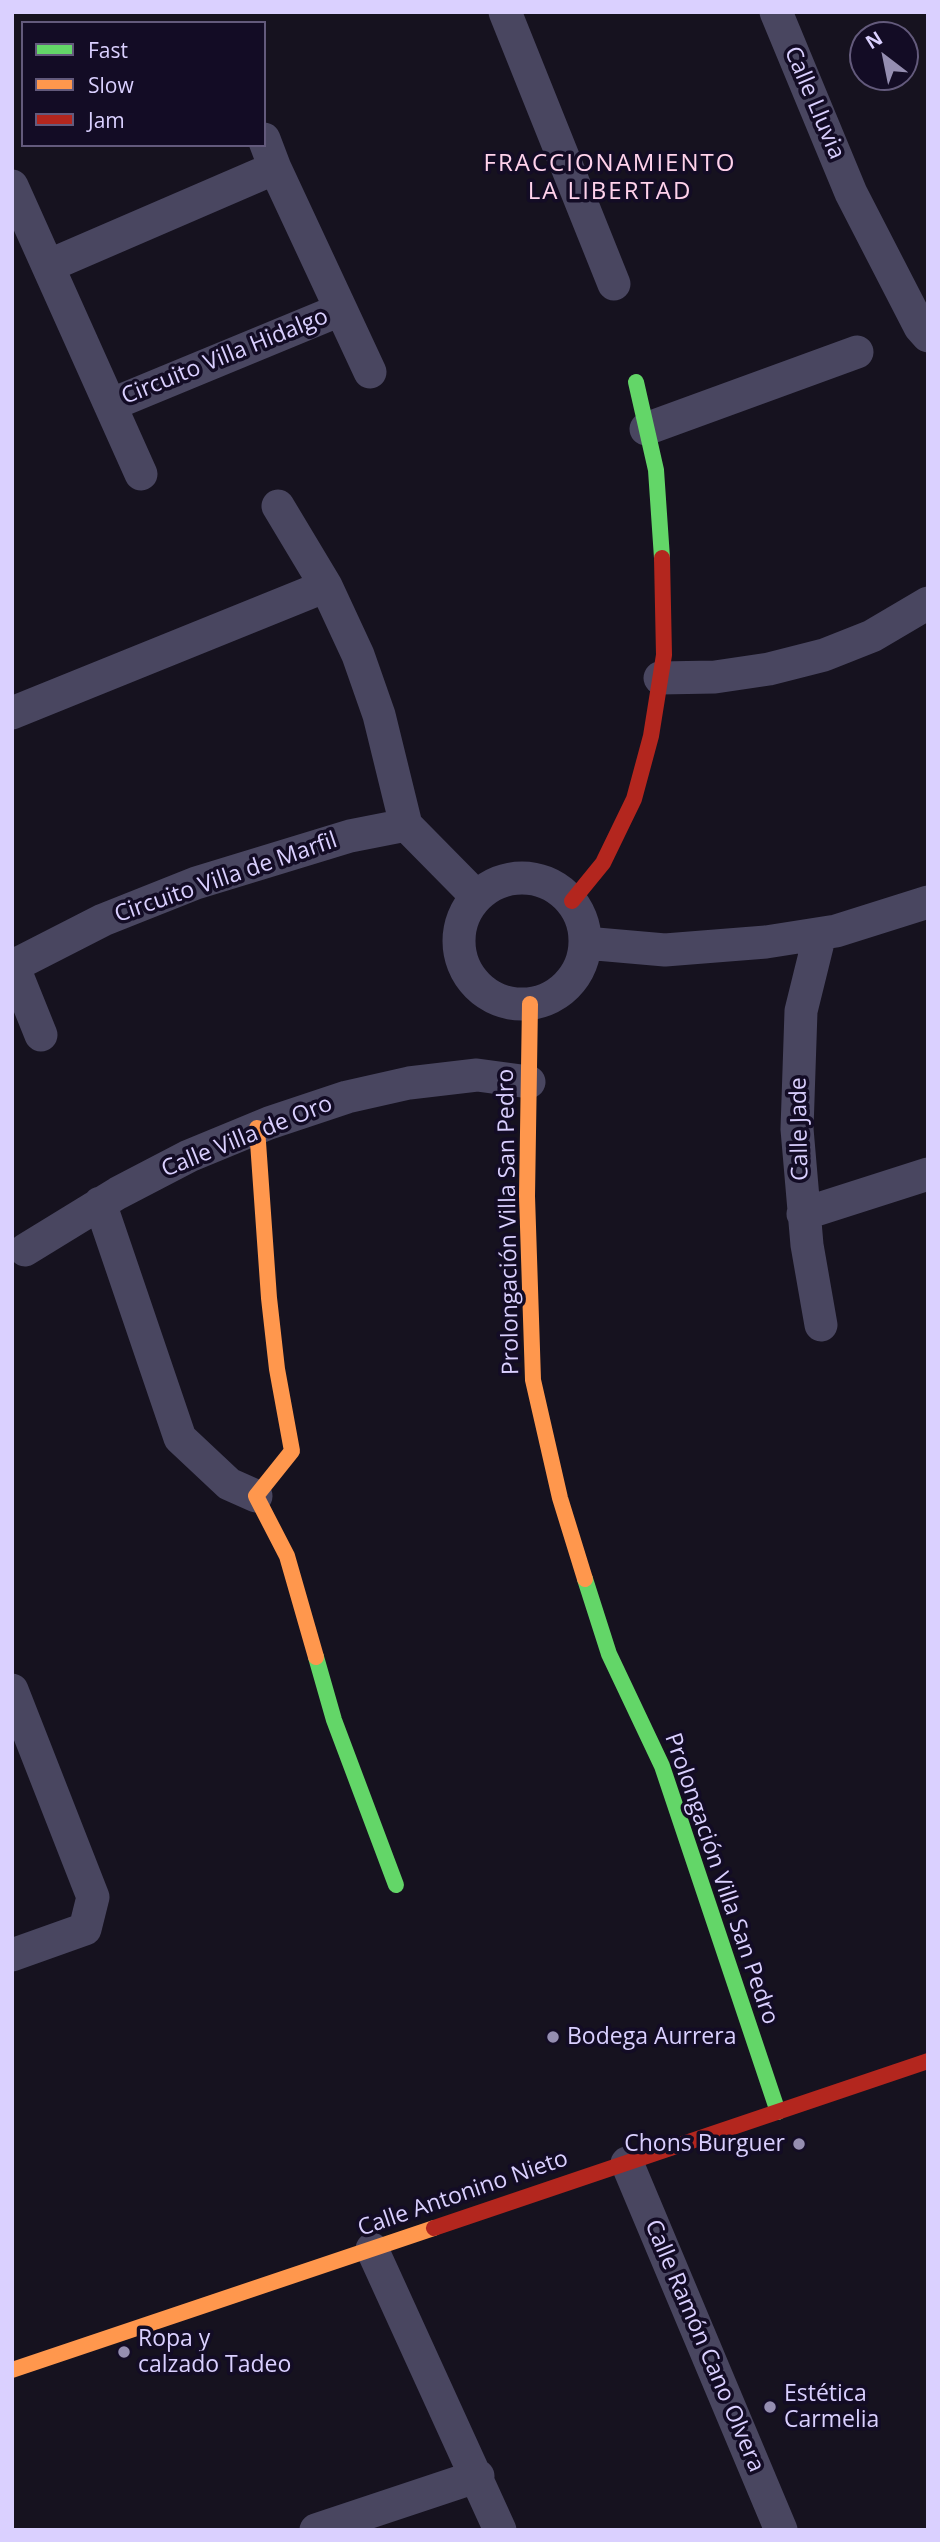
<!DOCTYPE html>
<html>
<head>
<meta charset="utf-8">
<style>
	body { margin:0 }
	#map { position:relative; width:940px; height:2542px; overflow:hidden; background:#16121f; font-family:"Open Sans",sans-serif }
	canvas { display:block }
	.frame { position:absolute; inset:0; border:14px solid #dad0ff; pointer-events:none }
	.legend { position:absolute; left:21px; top:21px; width:245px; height:126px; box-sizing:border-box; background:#130c25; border:2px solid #635a7c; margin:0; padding:9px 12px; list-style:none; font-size:21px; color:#dad0ff }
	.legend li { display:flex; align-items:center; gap:14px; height:35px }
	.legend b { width:35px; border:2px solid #635a7c }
	.north { position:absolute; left:849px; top:21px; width:70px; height:70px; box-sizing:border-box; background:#130c25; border:2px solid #635a7c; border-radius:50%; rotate:328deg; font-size:19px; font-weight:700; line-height:28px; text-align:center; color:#dad0ff }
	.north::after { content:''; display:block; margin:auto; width:24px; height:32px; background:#958eb1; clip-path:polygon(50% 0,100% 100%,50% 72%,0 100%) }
</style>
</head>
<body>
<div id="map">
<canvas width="940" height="2542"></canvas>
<div class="frame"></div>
<ul class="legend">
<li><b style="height:9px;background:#63d668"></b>Fast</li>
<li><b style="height:9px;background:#ff974d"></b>Slow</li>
<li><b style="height:9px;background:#b3261e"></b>Jam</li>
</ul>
<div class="north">N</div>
</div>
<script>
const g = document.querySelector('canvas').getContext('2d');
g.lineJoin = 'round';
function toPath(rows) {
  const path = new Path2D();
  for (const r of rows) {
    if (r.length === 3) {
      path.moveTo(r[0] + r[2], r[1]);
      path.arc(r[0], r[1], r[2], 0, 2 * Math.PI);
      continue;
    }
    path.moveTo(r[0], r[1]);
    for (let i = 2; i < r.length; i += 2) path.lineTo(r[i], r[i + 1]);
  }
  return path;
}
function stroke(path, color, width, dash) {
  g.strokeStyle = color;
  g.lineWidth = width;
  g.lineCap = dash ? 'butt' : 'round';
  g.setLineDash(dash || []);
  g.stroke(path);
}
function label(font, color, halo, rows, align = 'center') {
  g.font = font + ' "Open Sans",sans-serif';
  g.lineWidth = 7;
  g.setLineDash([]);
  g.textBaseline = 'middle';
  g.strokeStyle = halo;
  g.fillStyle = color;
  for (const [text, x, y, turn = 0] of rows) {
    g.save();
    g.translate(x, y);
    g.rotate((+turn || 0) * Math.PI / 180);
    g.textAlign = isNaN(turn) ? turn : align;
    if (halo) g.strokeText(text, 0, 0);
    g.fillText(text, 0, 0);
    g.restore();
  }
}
const street = toPath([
	[505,12,614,284],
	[776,12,851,193,920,327,928,336],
	[264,139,275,168,370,372],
	[12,186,141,474],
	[48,266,275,168],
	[110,405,340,310],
	[646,429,857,352],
	[278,506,326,586,358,655,379,715,406,825,476,896],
	[660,678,715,677,769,669,824,655,872,636,928,603],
	[12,713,326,586],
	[522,941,63],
	[820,934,801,1011,797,1129,807,1245,821,1325],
	[585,943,665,950,766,942,836,931,928,902],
	[12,963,41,1035],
	[13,966,103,920,196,883,350,836,406,825],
	[100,1203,180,1438,229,1484,256,1496],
	[803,1214,928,1174],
	[25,1250,118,1193,189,1156,269,1123,347,1097,409,1083,477,1075,529,1082],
	[12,1690,93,1897,85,1929,12,1955],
	[627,2163,781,2530],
	[372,2249,500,2530],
	[316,2530,478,2476]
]);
const fast = toPath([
	[636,382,656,470,662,558],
	[585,1579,609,1654,662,1766,778,2112],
	[316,1657,334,1720,396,1885]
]);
const slow = toPath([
	[530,1004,527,1196,533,1380,560,1498,585,1579],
	[257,1128,269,1298,277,1369,292,1451,256,1496,287,1556,316,1657],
	[12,2370,434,2228]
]);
const jam = toPath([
	[572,901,603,863,634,799,651,736,664,655,662,558],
	[434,2228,928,2061]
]);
const markers = [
	[553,2037,7,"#958eb1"],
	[799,2144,7,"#958eb1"],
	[124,2352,7,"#958eb1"],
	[770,2407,7,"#958eb1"]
];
const streetNames = [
	["Calle Lluvia",814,103,67],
	["Circuito Villa Hidalgo",225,357,-22],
	["Circuito Villa de Marfil",226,878,-19],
	["Calle Jade",800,1129,-91],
	["Calle Villa de Oro",247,1137,-22],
	["Prolongación Villa San Pedro",509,1222,-91],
	["Prolongación Villa San Pedro",721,1879,71],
	["Calle Antonino Nieto",463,2194,-19],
	["Calle Ramón Cano Olvera",704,2346,67]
];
const poiNames = [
	["Bodega Aurrera",567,2037],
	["Chons Burguer",785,2144,"right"],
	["Ropa y",138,2339],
	["calzado Tadeo",138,2365],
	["Estética",784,2394],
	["Carmelia",784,2420]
];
const neighbourhoodNames = [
	["FRACCIONAMIENTO",610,164],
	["LA LIBERTAD",610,192]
];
stroke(street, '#494660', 33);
stroke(fast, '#63d668', 16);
stroke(slow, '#ff974d', 16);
stroke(jam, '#b3261e', 16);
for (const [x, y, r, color] of markers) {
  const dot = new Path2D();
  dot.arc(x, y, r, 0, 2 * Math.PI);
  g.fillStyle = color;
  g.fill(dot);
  stroke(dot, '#130c25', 2.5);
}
label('23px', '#dad0ff', '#130c25', streetNames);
label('23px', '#dad0ff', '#130c25', poiNames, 'left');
g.letterSpacing = '2px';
label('24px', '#ffd2eb', '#130c25', neighbourhoodNames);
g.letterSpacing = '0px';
</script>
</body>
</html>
